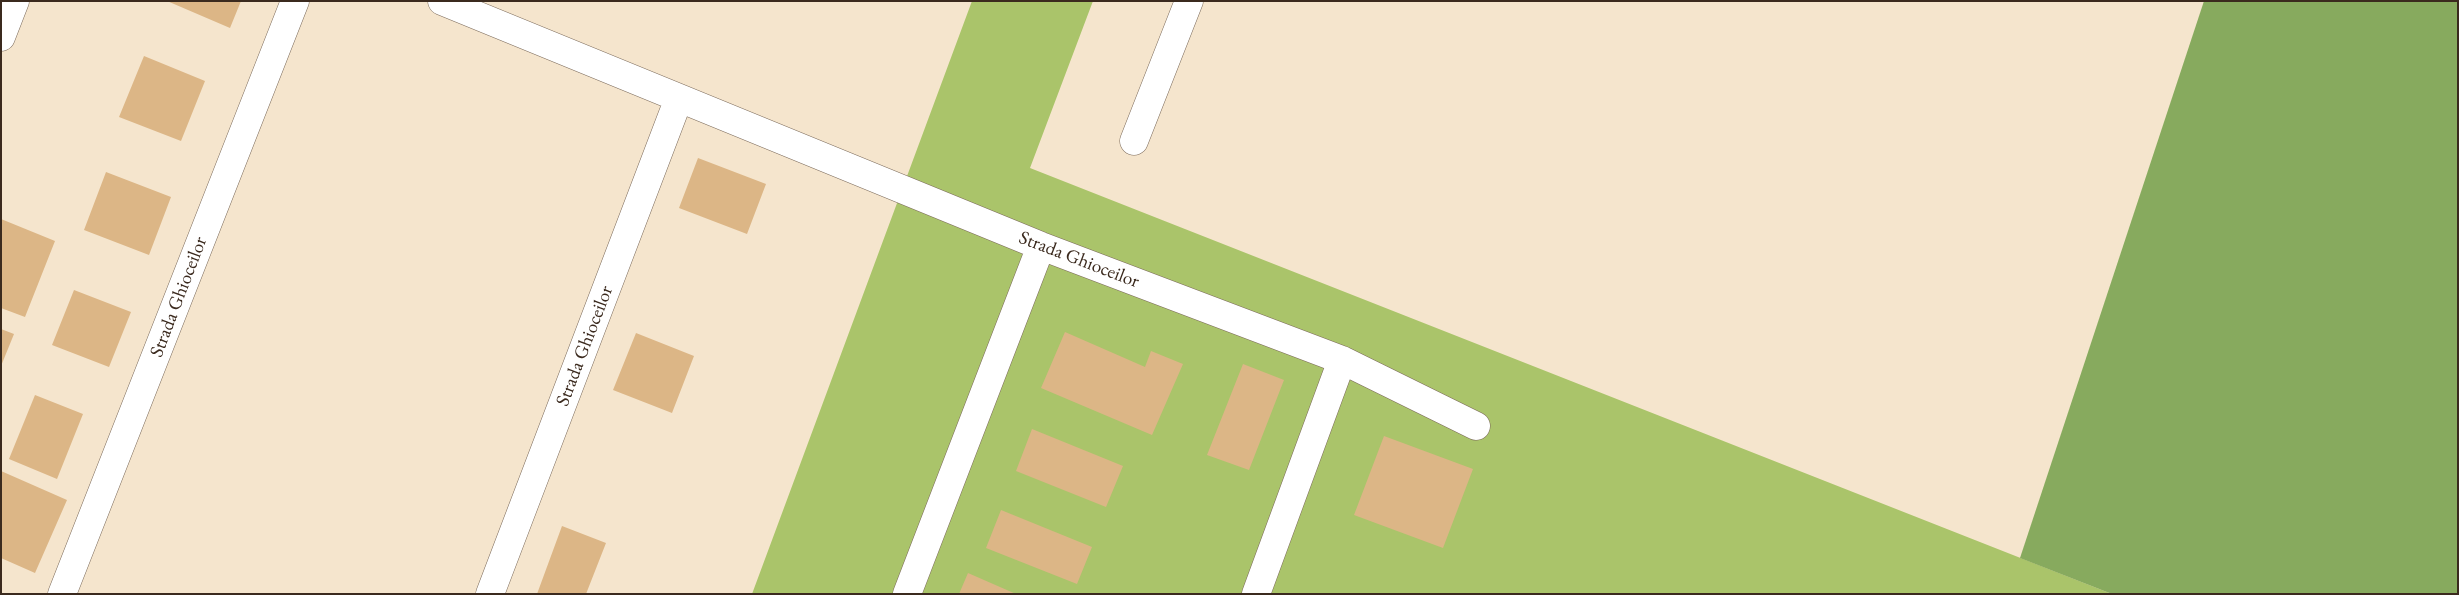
<!DOCTYPE html>
<html>
<head>
<meta charset="utf-8">
<style>
	body { margin:0 }
	#map { position:relative; width:2459px; height:595px; overflow:hidden; background:#f5e5cd; font-family:"EB Garamond",serif }
	canvas { display:block }
	.frame { position:absolute; inset:0; border:2px solid #3b2a1e; pointer-events:none }
</style>
</head>
<body>
<div id="map">
<canvas width="2459" height="595"></canvas>
<div class="frame"></div>
</div>
<script>
const g = document.querySelector('canvas').getContext('2d');
g.lineJoin = 'round';
function fill(path, color) {
  g.fillStyle = color;
  g.fill(path, 'evenodd');
}
function toPath(rows) {
  const path = new Path2D();
  for (const r of rows) {
    path.moveTo(r[0], r[1]);
    for (let i = 2; i < r.length; i += 2) path.lineTo(r[i], r[i + 1]);
  }
  return path;
}
function stroke(path, color, width, dash) {
  g.strokeStyle = color;
  g.lineWidth = width;
  g.lineCap = dash ? 'butt' : 'round';
  g.setLineDash(dash || []);
  g.stroke(path);
}
function label(font, color, halo, rows, align = 'center') {
  g.font = font + ' "EB Garamond",serif';
  g.lineWidth = 4;
  g.setLineDash([]);
  g.textBaseline = 'middle';
  g.strokeStyle = halo;
  g.fillStyle = color;
  for (const [text, x, y, turn = 0] of rows) {
    g.save();
    g.translate(x, y);
    g.rotate((+turn || 0) * Math.PI / 180);
    g.textAlign = isNaN(turn) ? turn : align;
    if (halo) g.strokeText(text, 0, 0);
    g.fillText(text, 0, 0);
    g.restore();
  }
}
const green = toPath([
	[972,1,1093,1,1030,168,2112,594,752,594]
]);
const forest = toPath([
	[2204,1,2458,1,2458,594,2112,594,2020,558]
]);
const building = toPath([
	[167,1,241,1,230,28],
	[144,56,205,81,181,141,119,117],
	[698,158,766,184,747,234,679,208],
	[106,172,171,197,149,255,84,230],
	[1,219,55,241,25,317,1,308],
	[74,290,131,312,109,367,52,345],
	[1,329,14,334,1,366],
	[1065,332,1145,367,1151,351,1183,364,1152,435,1041,388],
	[636,333,694,356,672,413,613,390],
	[1243,364,1284,380,1249,470,1207,455],
	[35,395,83,414,57,479,9,459],
	[1032,429,1123,466,1106,507,1016,471],
	[1384,436,1473,469,1443,548,1354,515],
	[1,471,67,500,35,573,1,558],
	[1001,510,1092,547,1077,584,986,548],
	[562,526,606,543,586,594,537,594],
	[968,573,1016,594,959,594]
]);
const minor = toPath([
	[442,1,1041,246,1342,360,1476,426],
	[1,37,15,1],
	[1134,141,1189,1],
	[62,594,295,1],
	[490,594,679,98],
	[907,594,1041,246],
	[1256,594,1342,360]
]);
const streetNames = [
	["Strada Ghioceilor",1079,260,21],
	["Strada Ghioceilor",179,297,-69],
	["Strada Ghioceilor",585,346,-69]
];
fill(green, '#aac46a');
fill(forest, '#87aa5e');
fill(building, '#dcb686');
stroke(minor, '#7c6b5b', 29);
stroke(minor, '#fff', 28);
label('19px', '#3b2a1e', '#fff', streetNames);
</script>
</body>
</html>
